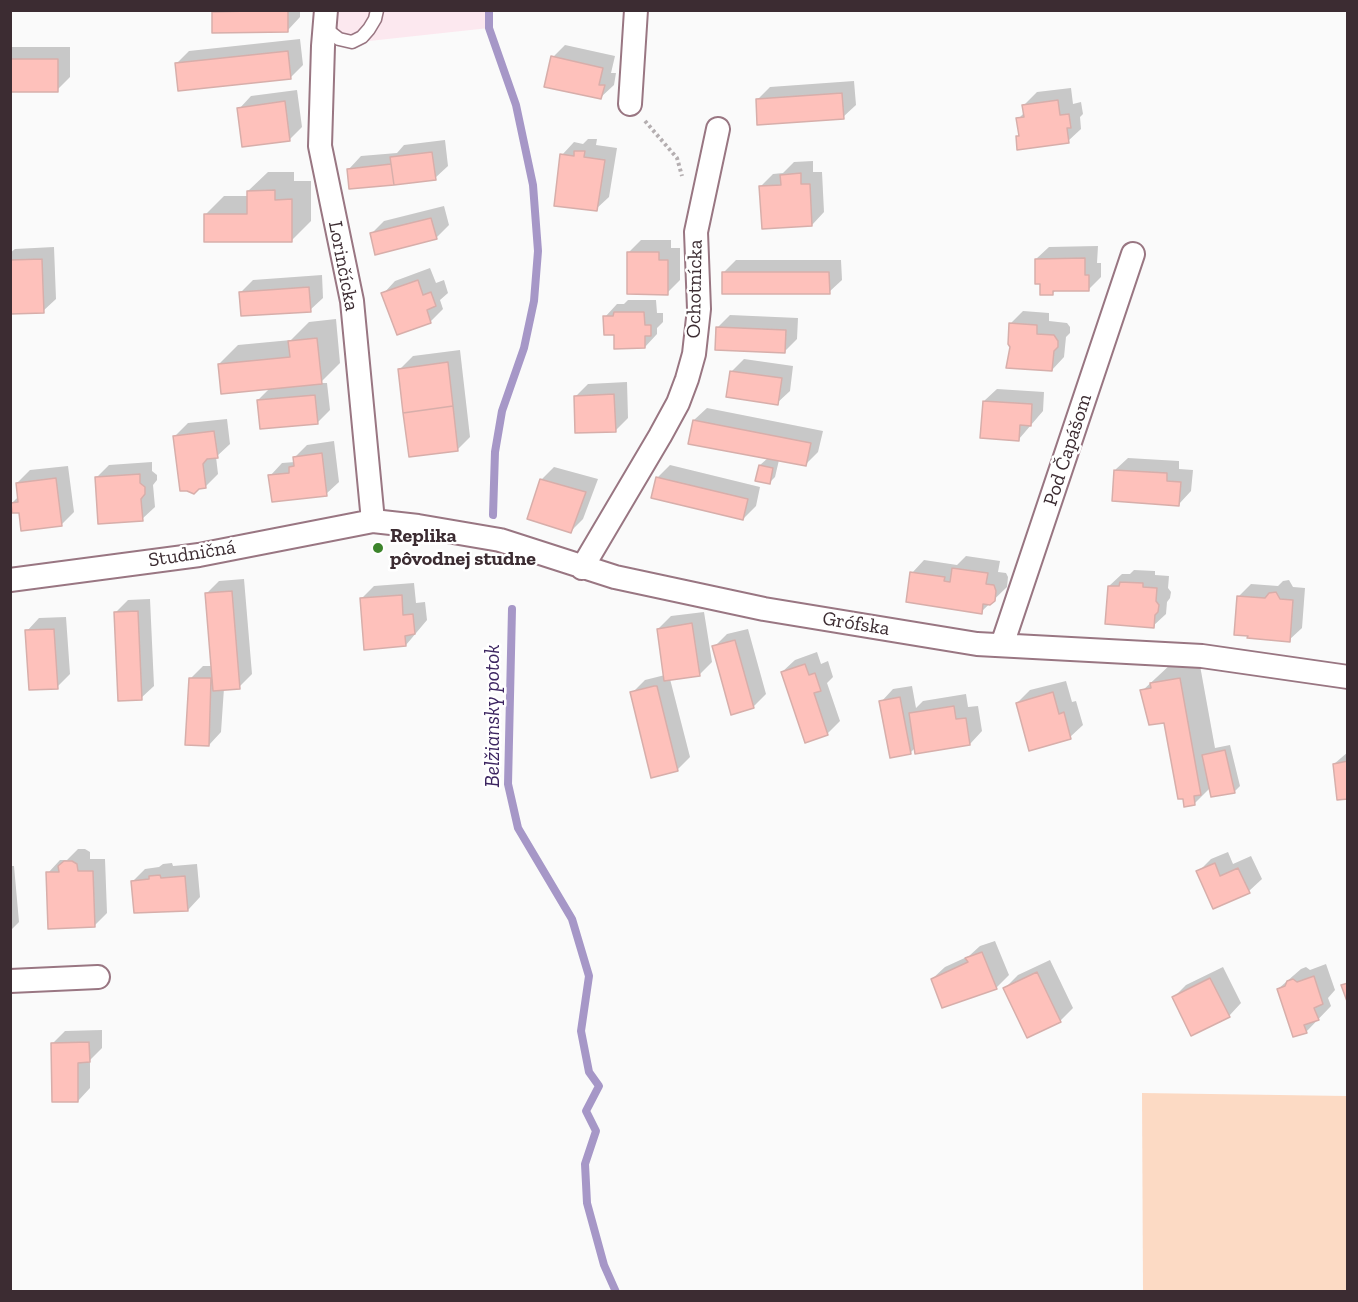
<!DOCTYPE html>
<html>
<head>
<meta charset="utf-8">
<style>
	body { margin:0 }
	#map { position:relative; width:1358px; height:1302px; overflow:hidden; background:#fafafa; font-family:"Zilla Slab",serif }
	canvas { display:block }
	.frame { position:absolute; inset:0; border:12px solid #3c2c32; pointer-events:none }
</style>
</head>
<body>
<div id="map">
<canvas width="1358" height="1302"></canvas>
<div class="frame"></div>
</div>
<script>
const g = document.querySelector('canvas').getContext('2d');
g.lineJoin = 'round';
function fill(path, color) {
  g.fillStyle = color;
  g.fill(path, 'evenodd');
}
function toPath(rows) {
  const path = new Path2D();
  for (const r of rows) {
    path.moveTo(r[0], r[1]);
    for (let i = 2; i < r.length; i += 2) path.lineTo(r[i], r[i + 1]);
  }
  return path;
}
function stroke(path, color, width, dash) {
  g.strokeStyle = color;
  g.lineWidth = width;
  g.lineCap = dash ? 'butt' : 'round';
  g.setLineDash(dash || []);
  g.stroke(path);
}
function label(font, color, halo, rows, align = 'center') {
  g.font = font + ' "Zilla Slab",serif';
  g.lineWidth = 5;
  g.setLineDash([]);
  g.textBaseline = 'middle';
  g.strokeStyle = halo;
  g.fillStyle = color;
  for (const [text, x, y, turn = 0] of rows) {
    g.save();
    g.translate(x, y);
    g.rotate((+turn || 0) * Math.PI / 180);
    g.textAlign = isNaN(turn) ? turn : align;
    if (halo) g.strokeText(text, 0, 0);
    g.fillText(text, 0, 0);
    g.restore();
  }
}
const built = toPath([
	[326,11,493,11,489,28,323,46]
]);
const green = toPath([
	[1142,1093,1347,1096,1347,1291,1143,1291]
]);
const shadow = toPath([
	[216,10,300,10,300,17,288,30,213,13],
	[300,39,303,65,290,78,176,64,189,51],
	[565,45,615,56,611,73,616,73,614,85,601,97,553,57],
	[12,47,70,47,70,77,57,90,10,90,10,49],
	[854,81,856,105,843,117,757,100,770,87],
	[1071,88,1073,104,1081,102,1083,114,1080,117,1081,129,1068,141,1017,137,1020,134,1018,119,1025,112,1024,105,1037,92],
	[297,90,302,127,289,140,239,109,251,96],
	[588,139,597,139,596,145,617,148,609,197,596,209,562,155,574,142,583,144],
	[445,140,448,166,435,178,349,169,361,156,397,153,404,145],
	[813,161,813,172,822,172,824,212,812,225,761,186,773,174,783,173,794,162],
	[268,172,294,172,294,181,311,181,311,221,292,240,205,215,224,196,248,196,248,191],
	[444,206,449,225,436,238,371,234,384,221],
	[641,240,671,240,671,248,680,248,680,280,667,293,628,253],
	[1098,246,1097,263,1101,263,1101,277,1088,290,1056,290,1052,294,1036,259,1049,247],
	[54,247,56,299,43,311,10,312,10,253,15,249],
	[736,260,841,260,842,280,829,292,723,273],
	[430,268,436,283,444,280,448,293,440,300,443,309,431,321,398,333,383,294,395,281],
	[322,275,323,298,310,310,241,292,253,280],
	[628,300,656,300,657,313,663,313,663,322,657,328,657,334,645,347,615,333,605,317,617,304,624,304],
	[1023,311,1049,313,1049,321,1067,323,1070,327,1070,333,1066,337,1064,357,1052,370,1011,346,1011,323],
	[730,315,798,318,797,339,785,351,717,328],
	[336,319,340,363,320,383,327,383,330,410,318,422,258,400,271,387,219,364,238,345,291,340,309,322],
	[460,350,470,437,458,449,400,369,413,356],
	[744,359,793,366,790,391,777,403,731,372],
	[627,382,628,418,616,430,575,397,588,384],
	[997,389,1044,392,1043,411,1019,439,984,401],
	[707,408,823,431,818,452,805,465,779,460,775,477,769,483,760,465,768,458,694,420],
	[227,419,230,444,216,457,218,474,205,487,175,436,188,423],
	[334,441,339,482,326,494,270,476,282,463,295,462,294,458,307,445],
	[1128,458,1179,461,1179,469,1193,470,1191,491,1179,504,1115,470],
	[152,462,152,471,157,475,157,480,153,485,155,507,142,519,96,478,109,465],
	[670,465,760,487,756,506,743,519,657,478],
	[68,466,74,512,61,525,20,511,12,503,19,496,17,483,30,470],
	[554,467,598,479,583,519,571,531,541,480],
	[966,556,1000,561,998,572,1006,573,1008,577,1007,587,981,612,912,573,924,560,957,565],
	[1134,570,1155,571,1155,575,1169,576,1168,588,1171,592,1170,598,1167,602,1166,614,1153,626,1109,586,1122,574,1130,574],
	[244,579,252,674,239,687,224,688,221,732,209,745,191,678,203,666,212,666,206,594,219,581],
	[1289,580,1293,587,1305,588,1302,628,1289,640,1238,597,1251,584,1278,586,1283,581],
	[414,583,416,603,425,602,427,620,406,645,361,599,374,586],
	[150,599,154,686,141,698,115,613,128,600],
	[704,612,712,662,699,675,670,679,690,757,677,770,632,693,645,680,665,675,658,629,671,616],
	[66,617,70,674,57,687,27,631,39,618],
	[748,629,766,694,753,707,714,647,727,634],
	[817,652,821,664,828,661,833,677,827,683,840,721,827,734,782,672,795,660],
	[1199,660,1215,748,1230,745,1240,786,1234,792,1211,787,1195,803,1165,721,1142,691,1171,664],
	[1066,681,1072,702,1076,701,1083,725,1070,737,1017,703,1030,690],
	[912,686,916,708,923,701,966,694,968,707,978,706,982,731,970,744,916,747,910,753,881,702,893,689],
	[1348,752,1348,797,1334,764],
	[78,849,85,849,90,852,90,859,105,859,107,913,94,926,48,873,60,860,67,860],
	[1228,852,1233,864,1251,856,1262,879,1249,891,1198,872,1211,859],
	[172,863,173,866,197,864,200,897,188,910,133,881,145,869,159,867,163,864],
	[10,866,14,866,19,922,10,931],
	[995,941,1009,975,996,988,932,979,945,967,969,956,980,946],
	[1050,960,1073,1008,1060,1021,1028,1036,1005,988,1018,975],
	[1326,964,1335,990,1328,998,1331,1006,1306,1032,1278,989,1301,969,1306,967,1310,970],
	[1223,967,1241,1003,1229,1016,1174,997,1186,985],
	[102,1030,102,1048,90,1060,90,1088,78,1101,52,1044,65,1031]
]);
const stream = toPath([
	[489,10,489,28,516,105,533,185,538,251,534,301,524,348,502,411,495,452,493,515],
	[512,609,508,784,518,828,572,919,589,976,581,1031,589,1072,599,1086,586,1111,596,1131,585,1164,587,1203,604,1265,616,1292]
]);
const building = toPath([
	[288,10,288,32,212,33,212,12,288,10],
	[288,51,291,79,178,91,175,63,288,51],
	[551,56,603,68,599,85,605,85,601,99,544,87,551,56],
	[10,59,58,59,58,92,10,92,10,59],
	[842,93,844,119,757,125,756,99,842,93],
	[1058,100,1060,115,1069,114,1071,128,1067,128,1069,143,1017,150,1016,136,1019,136,1016,118,1024,117,1022,105,1058,100],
	[285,101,290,141,242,147,237,108,285,101],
	[574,151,585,151,584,157,605,160,597,211,554,206,560,154,574,156,574,151],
	[432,152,436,180,394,185,390,157,432,152],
	[391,164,394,185,349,189,347,169,391,164],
	[801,173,801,184,810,184,812,226,762,229,759,186,781,185,780,175,801,173],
	[275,190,275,200,292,199,292,242,204,242,204,214,247,214,247,191,275,190],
	[431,218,437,239,375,255,370,233,431,218],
	[627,252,659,252,659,260,668,260,668,295,627,294,627,252],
	[1085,258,1085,275,1089,275,1089,291,1053,291,1053,295,1040,295,1040,284,1035,284,1035,259,1085,258],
	[42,259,44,313,10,314,10,260,42,259],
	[722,272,829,272,830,294,722,294,722,272],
	[418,280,423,295,431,292,436,306,427,310,431,323,397,335,381,293,418,280],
	[309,287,311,312,241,316,239,292,309,287],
	[614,312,644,312,645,325,651,325,651,336,645,336,645,348,614,349,614,335,604,335,603,316,613,316,614,312],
	[1009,323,1037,325,1037,334,1054,335,1058,341,1058,347,1054,351,1052,371,1006,368,1010,347,1008,344,1009,323],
	[716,327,786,330,785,353,715,350,716,327],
	[317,338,322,384,221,394,218,364,290,357,288,341,317,338],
	[448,362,453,406,403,413,398,369,448,362],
	[730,371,782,378,778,405,726,397,730,371],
	[614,394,616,432,575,433,574,396,614,394],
	[315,395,318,424,260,429,257,400,315,395],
	[983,401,1032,404,1031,426,1020,425,1019,441,980,438,983,401],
	[453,406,458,451,409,457,403,413,453,406],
	[693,420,811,443,806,466,688,444,693,420],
	[214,431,218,458,207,459,203,464,206,488,199,489,194,494,187,491,180,491,173,436,214,431],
	[322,453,327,496,272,502,268,475,289,473,289,467,294,466,293,457,322,453],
	[759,465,773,468,770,484,755,481,759,465],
	[1114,470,1167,473,1167,481,1181,482,1179,506,1112,501,1114,470],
	[140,474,140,483,145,487,145,494,141,499,143,521,98,524,95,477,140,474],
	[656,477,748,499,743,520,651,498,656,477],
	[56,478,62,526,21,531,19,513,12,513,11,503,18,502,16,483,56,478],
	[540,479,586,492,571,533,527,519,540,479],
	[952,568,988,573,986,584,994,585,996,591,995,601,990,605,983,604,982,614,906,602,910,572,945,577,944,581,950,582,952,568],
	[1120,582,1143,583,1143,587,1157,588,1156,601,1159,605,1158,612,1155,615,1154,628,1105,624,1108,586,1119,586,1120,582],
	[232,591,240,689,213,691,205,593,232,591],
	[1276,592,1280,599,1293,600,1290,642,1247,638,1248,636,1234,635,1237,596,1265,598,1269,593,1276,592],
	[402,595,403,615,413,614,415,634,405,636,406,646,364,650,360,598,402,595],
	[138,611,142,700,118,701,114,612,138,611],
	[692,623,700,676,664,681,657,629,692,623],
	[54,629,58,689,29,690,25,630,54,629],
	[735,640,754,708,731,715,712,646,735,640],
	[805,664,809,675,815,673,821,691,814,693,828,735,805,743,781,672,805,664],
	[189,678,211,678,209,746,185,745,189,678],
	[1180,678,1201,795,1194,796,1195,805,1184,807,1183,799,1178,799,1164,723,1149,725,1140,690,1151,688,1150,683,1180,678],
	[654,686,657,686,678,771,651,778,630,692,654,686],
	[1053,692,1059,714,1064,712,1071,739,1029,751,1016,703,1053,692],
	[900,697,911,754,890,758,879,701,900,697],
	[954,706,956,719,966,718,970,745,915,754,909,713,954,706],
	[1225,750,1235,793,1211,797,1202,755,1225,750],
	[1348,761,1348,799,1337,800,1333,764,1348,761],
	[64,861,72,861,77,864,78,871,93,871,95,927,48,929,46,872,59,872,58,866,64,861],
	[1215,863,1220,876,1238,868,1250,893,1213,909,1196,871,1215,863],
	[160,875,161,878,185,876,188,911,134,913,131,881,149,879,149,876,160,875],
	[982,952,997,989,942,1008,931,979,968,962,965,958,982,952],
	[1037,972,1061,1022,1027,1038,1003,988,1037,972],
	[1314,976,1323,1004,1314,1008,1319,1020,1304,1025,1307,1033,1293,1037,1277,989,1285,986,1287,981,1293,979,1297,982,1314,976],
	[1210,978,1230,1017,1191,1036,1172,997,1210,978],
	[1348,983,1348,1004,1341,985,1348,983],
	[89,1042,90,1062,78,1063,78,1102,52,1102,51,1043,89,1042]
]);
const path = toPath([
	[645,121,677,158,682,176]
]);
const lane = toPath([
	[327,24,330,32,339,39,352,42,362,37,369,29,375,19,377,10]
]);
const street = toPath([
	[326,10,323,46,320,146,352,301,373,521],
	[630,104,636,10],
	[582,568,660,436,678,403,687,379,694,354,699,309,696,232,718,129],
	[10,580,199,555,373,521,418,526,500,540,615,577,764,609,977,644,1202,656,1348,677],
	[1002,645,1133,254],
	[10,981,98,977]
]);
const markers = [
	[378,548,6,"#3c842b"]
];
const streetNames = [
	["Lorinčícka",343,266,79],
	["Ochotnícka",695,289,-89],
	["Pod Čapášom",1068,450,-72],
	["Studničná",192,554,-9],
	["Grófska",856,624,9]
];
const poiNames = [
	["Replika",390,536],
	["pôvodnej studne",390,559]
];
const waterNames = [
	["Belžiansky potok",493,716,-90]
];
fill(built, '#fce8ef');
fill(green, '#fcdac4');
fill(shadow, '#0003');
stroke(stream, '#a697c7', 8);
fill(building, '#fec1bb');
stroke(building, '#d7aeaa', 1.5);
stroke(lane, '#997682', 15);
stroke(street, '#997682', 26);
stroke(path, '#b4aeb0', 4, [3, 3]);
stroke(lane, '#fff', 12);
stroke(street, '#fff', 22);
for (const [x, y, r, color] of markers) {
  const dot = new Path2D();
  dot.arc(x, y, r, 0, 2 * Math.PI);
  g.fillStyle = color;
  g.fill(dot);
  stroke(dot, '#fff', 2);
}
label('20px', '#3c2c32', '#fff', streetNames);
label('bold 20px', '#3c2c32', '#fff', poiNames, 'left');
label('italic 21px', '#3c2560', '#fff', waterNames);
</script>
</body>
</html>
